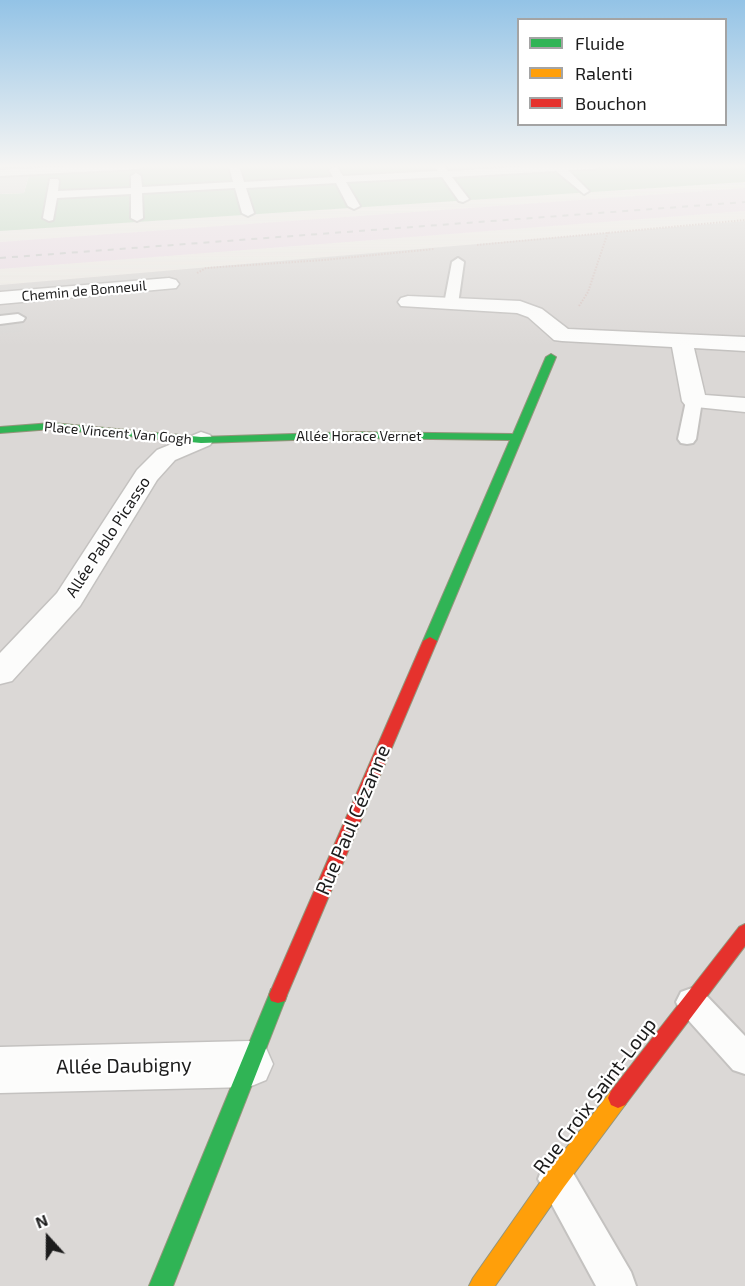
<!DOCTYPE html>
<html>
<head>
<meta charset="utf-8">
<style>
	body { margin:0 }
	#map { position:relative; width:745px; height:1286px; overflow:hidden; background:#ece9e4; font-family:"Exo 2",sans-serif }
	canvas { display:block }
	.legend { position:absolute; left:517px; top:18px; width:210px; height:108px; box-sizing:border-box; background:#fff; border:2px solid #a4a4a4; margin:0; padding:8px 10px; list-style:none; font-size:18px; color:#1c1c1c }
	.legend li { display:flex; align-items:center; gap:12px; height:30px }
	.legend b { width:30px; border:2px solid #a4a4a4 }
	.north { position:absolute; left:18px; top:1208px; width:60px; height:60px; -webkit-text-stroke:4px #fff; paint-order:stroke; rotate:339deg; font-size:16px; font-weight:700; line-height:24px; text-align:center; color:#1c1c1c }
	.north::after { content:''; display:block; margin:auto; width:21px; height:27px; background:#1c1c1c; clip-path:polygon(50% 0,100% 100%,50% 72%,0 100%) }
</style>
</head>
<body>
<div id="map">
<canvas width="745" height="1286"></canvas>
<ul class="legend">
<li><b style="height:8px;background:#30b455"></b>Fluide</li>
<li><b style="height:8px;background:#ff9f0a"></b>Ralenti</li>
<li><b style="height:8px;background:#e5322d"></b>Bouchon</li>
</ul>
<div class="north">N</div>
</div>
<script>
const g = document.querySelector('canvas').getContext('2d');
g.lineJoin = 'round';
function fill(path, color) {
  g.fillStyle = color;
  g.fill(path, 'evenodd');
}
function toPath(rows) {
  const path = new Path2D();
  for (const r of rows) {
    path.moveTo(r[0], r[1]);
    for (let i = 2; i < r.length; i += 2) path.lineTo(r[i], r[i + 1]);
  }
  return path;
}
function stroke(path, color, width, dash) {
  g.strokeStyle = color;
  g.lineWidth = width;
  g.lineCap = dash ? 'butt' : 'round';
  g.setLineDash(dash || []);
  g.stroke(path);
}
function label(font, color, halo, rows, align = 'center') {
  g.font = font + ' "Exo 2",sans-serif';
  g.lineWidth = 4.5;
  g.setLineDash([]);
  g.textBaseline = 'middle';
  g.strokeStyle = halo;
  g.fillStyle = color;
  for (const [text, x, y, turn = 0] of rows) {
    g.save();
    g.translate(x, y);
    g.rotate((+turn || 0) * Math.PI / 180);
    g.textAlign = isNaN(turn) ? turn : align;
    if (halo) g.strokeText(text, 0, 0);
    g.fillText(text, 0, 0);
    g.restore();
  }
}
const residential = toPath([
	[745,221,745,1286,0,1286,0,285]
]);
const industrial = toPath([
	[745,188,745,211,0,269,0,242]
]);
const cemetery = toPath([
	[0,166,745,166,745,182,0,231,0,194,24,193,31,167,0,168]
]);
const parking = toPath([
	[29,174,24,193,0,194,0,175],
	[163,272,169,284,0,298,0,287],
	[23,305,23,331,0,334,0,307]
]);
const path = toPath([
	[477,245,745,220],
	[197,273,206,268,324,260,434,249],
	[579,306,588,292,608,232]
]);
const lane = toPath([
	[79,166,143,166,138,169,0,176,0,170,79,166],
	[229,166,239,166,244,182,333,177,329,170,334,167,338,168,343,176,438,171,434,166,444,166,448,171,538,166,599,166,594,169,568,170,589,191,584,194,556,171,452,177,469,199,463,202,459,201,442,177,346,182,360,206,354,209,348,206,336,183,246,188,254,213,248,216,242,213,235,188,142,193,143,218,137,221,131,218,131,194,57,198,53,220,49,221,43,218,50,179,58,179,59,181,58,191,131,188,131,176,136,173,141,176,142,187,233,182,229,166],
	[458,258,464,262,458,304,451,308,444,304,452,262,458,258],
	[18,314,25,318,23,321,0,324,0,316,18,314],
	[694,396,702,401,696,439,693,443,687,444,681,443,678,439,686,401,694,396],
	[692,988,703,992,745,1036,745,1074,733,1070,681,1012,676,1002,681,992,692,988],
	[556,1161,569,1166,631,1272,636,1286,596,1286,538,1179,543,1166,556,1161]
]);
const street = toPath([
	[169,278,176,280,179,284,176,288,0,304,0,292,169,278],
	[408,296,520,301,542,309,568,329,745,337,745,351,694,348,705,395,745,398,745,412,686,406,682,401,672,347,562,341,554,340,528,317,517,313,401,306,398,302,401,298,408,296],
	[201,432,210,435,214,440,210,445,175,460,157,480,80,606,12,681,0,684,0,653,57,593,137,470,157,450,201,432],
	[249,1041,266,1048,273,1064,266,1080,249,1087,0,1093,0,1047,249,1041]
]);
const fast = toPath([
	[551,354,556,357,437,641,430,645,423,641,510,440,354,438,201,443,52,429,0,433,0,427,52,423,201,437,354,432,513,434,546,357,551,354],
	[278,987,285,989,287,995,173,1286,149,1286,269,995,271,989,278,987]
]);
const slow = toPath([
	[618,1088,625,1091,628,1098,625,1105,564,1187,495,1286,469,1286,473,1278,548,1171,611,1091,618,1088]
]);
const jam = toPath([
	[430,637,437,641,287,995,285,1001,278,1003,271,1001,269,995,423,641,430,637],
	[745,924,745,946,625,1105,618,1108,611,1105,608,1098,611,1091,739,927,745,924]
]);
const rail = toPath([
	[0,258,745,202]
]);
const farStreetnames = [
	["Chemin de Bonneuil",84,291,-5],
	["Place Vincent Van Gogh",118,433,5],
	["Allée Horace Vernet",359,436]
];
const streetNames = [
	["Allée Pablo Picasso",108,537,-57]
];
const nearStreetnames = [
	["Rue Paul Cézanne",353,820,-67],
	["Allée Daubigny",124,1066,-1],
	["Rue Croix Saint-Loup",595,1096,-53]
];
fill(residential, '#dbd8d6');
fill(industrial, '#eadce4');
fill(cemetery, '#c2d8c2');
fill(parking, '#dad8d6');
stroke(lane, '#c4c2c0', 4);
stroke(street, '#c4c2c0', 3);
stroke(fast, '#94957c', 2);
stroke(slow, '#94957c', 2);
stroke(jam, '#94957c', 2);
stroke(path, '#d7c7c3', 2, [1.5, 1.5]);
fill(lane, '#fcfcfb');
fill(street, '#fcfcfb');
fill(fast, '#30b455');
fill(slow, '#ff9f0a');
fill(jam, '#e5322d');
stroke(rail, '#c9c9c8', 2, [6, 6]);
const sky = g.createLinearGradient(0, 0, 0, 346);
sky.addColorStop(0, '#93c3e6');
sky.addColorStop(0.48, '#f6f5f3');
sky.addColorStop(1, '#f6f5f300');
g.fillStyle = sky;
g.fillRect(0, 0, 745, 346);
label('14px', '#1c1c1c', '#fff', farStreetnames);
label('16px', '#1c1c1c', '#fff', streetNames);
label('20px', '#1c1c1c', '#fff', nearStreetnames);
</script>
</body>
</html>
